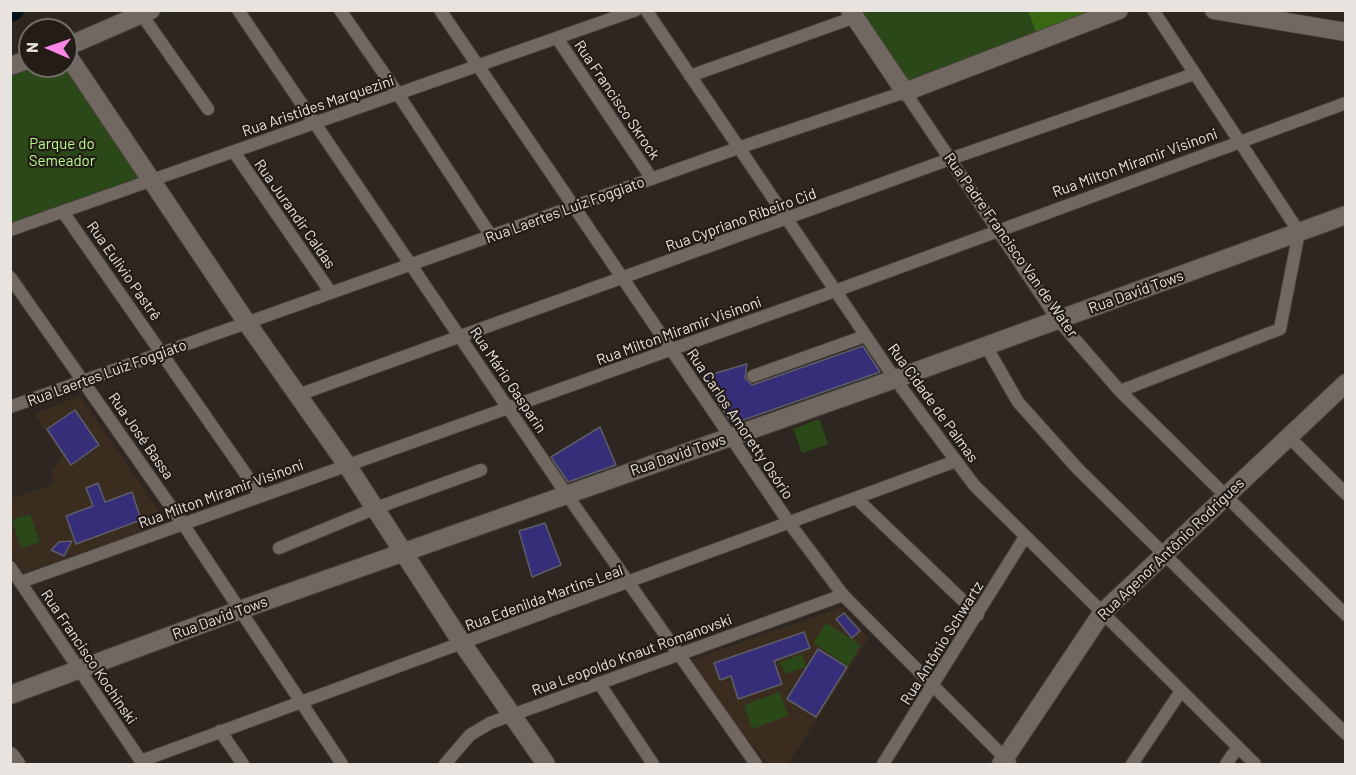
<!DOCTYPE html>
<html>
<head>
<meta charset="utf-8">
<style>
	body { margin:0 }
	#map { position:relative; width:1356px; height:775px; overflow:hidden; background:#2e2621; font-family:Barlow,sans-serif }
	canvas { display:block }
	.frame { position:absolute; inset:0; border:12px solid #e8e3df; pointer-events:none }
	.north { position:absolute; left:18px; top:18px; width:60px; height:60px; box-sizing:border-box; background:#241d17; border:2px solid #726c67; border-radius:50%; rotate:272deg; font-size:16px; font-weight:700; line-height:24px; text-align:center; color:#e8e3df }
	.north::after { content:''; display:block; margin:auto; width:21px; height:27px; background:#fb86e5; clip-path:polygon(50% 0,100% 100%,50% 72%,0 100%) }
</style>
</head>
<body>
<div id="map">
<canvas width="1356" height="775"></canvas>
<div class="frame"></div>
<div class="north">N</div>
</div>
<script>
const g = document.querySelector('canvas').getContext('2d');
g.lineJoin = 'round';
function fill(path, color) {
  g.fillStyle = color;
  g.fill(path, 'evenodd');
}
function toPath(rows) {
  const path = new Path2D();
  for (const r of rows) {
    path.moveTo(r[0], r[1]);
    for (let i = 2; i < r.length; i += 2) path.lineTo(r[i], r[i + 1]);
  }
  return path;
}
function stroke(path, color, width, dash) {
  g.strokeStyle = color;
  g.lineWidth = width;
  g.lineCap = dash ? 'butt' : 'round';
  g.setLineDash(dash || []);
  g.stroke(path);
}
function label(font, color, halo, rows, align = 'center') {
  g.font = font + ' Barlow,sans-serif';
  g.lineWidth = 4.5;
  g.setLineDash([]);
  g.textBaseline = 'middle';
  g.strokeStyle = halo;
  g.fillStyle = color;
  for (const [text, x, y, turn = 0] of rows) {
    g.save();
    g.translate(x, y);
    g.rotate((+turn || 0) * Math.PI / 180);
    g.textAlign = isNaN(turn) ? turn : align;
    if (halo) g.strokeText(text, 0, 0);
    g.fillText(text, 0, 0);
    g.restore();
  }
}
const education = toPath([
	[80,396,167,523,23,573,11,555,10,499,54,484,51,472,62,456,34,414],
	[842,607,869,638,788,764,768,764,741,731,692,660]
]);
const green = toPath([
	[856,11,1112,11,909,89],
	[30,66,66,66,143,180,11,226,10,71],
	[819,419,828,444,802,453,793,429],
	[30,514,40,542,21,548,12,520],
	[826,623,861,645,848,666,813,643],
	[802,654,806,667,785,674,780,662],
	[780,692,788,716,752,729,744,705]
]);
const forest = toPath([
	[1028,11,1102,11,1038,36]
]);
const river = toPath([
	[10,12,14,10]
]);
const building = toPath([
	[863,346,880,372,732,424,702,377,747,364,745,378,752,385,863,346],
	[75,410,99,445,71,465,47,429,75,410],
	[600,427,616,465,568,482,551,457,600,427],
	[98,483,105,502,132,492,141,520,76,544,66,516,93,506,86,488,98,483],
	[545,523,561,565,532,577,519,531,545,523],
	[72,541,64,556,51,550,59,542,72,541],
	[844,613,860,631,852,638,836,619,844,613],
	[804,632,810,648,774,661,782,684,738,699,731,676,720,680,714,663,804,632],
	[818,649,847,667,816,717,787,699,818,649]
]);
const street = toPath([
	[238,10,567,495,756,764],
	[340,10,398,94,491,236],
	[440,10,790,524,843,595,1010,763],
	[646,10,895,379,974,485,1255,764],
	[142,15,208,109],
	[557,38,652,179],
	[690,76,855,17],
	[234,152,331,293],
	[63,212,261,496],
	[10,230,636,10],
	[10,277,183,524,342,764],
	[986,346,1018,402,1077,468,1346,734],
	[753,376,865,336],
	[1120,391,1280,329,1299,232,1153,10],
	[298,395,950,159,1194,74],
	[10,407,738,148,905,92,1058,320,1120,391,1346,615],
	[1288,436,1346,494],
	[857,499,978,615],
	[279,548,376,508,481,470],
	[10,567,143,764],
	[21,582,835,291,1346,103],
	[599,683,653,764],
	[220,731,243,764],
	[141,761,956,461],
	[445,764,470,735,490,723,843,595],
	[883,764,1025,537],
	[1132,764,1181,691],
	[1226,764,1238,747]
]);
const secondary = toPath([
	[850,10,905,92,1119,10],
	[1214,10,1346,32],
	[66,47,151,10],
	[66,53,247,323,347,465,462,643,546,764],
	[10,66,30,59],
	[10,695,240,610,895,379,1346,215],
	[10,756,16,764],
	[1001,764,1102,613,1346,383]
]);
const streetNames = [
	["Rua Francisco Skrock",617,100,56],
	["Rua Aristides Marquezini",318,106,-19],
	["Rua Milton Miramir Visinoni",1135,163,-20],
	["Rua Laertes Luiz Foggiato",565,210,-20],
	["Rua Jurandir Caldas",295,214,55],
	["Rua Cypriano Ribeiro Cid",741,220,-20],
	["Rua Padre Francisco Van de Water",1011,245,55],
	["Rua Eulivio Pastrê",124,271,55],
	["Rua David Tows",1136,292,-20],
	["Rua Milton Miramir Visinoni",679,331,-20],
	["Rua Laertes Luiz Foggiato",107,373,-20],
	["Rua Mário Gasparin",508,380,56],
	["Rua Cidade de Palmas",933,403,54],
	["Rua Carlos Amoretty Osório",740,424,56],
	["Rua José Bassa",141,436,55],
	["Rua David Tows",678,455,-19],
	["Rua Milton Miramir Visinoni",221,494,-20],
	["Rua Agenor Antônio Rodrigues",1171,549,-44],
	["Rua Edenilda Martins Leal",544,598,-20],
	["Rua David Tows",220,618,-20],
	["Rua Antônio Schwartz",942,643,-58],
	["Rua Leopoldo Knaut Romanovski",632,655,-20],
	["Rua Francisco Kochinski",89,657,56]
];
const parkNames = [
	["Parque do",62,144],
	["Semeador",62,161]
];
fill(education, '#3b2c20');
fill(green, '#2b4818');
fill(forest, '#396714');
stroke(river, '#031216', 20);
fill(building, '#362e79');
stroke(building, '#5d5e68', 1.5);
stroke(street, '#48423d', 14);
stroke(secondary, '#48423d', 20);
stroke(street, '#716861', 12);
stroke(secondary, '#716861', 18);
label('15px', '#e8e3df', '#241d17', streetNames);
label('15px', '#b7fa8f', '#241d17', parkNames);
</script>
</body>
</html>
